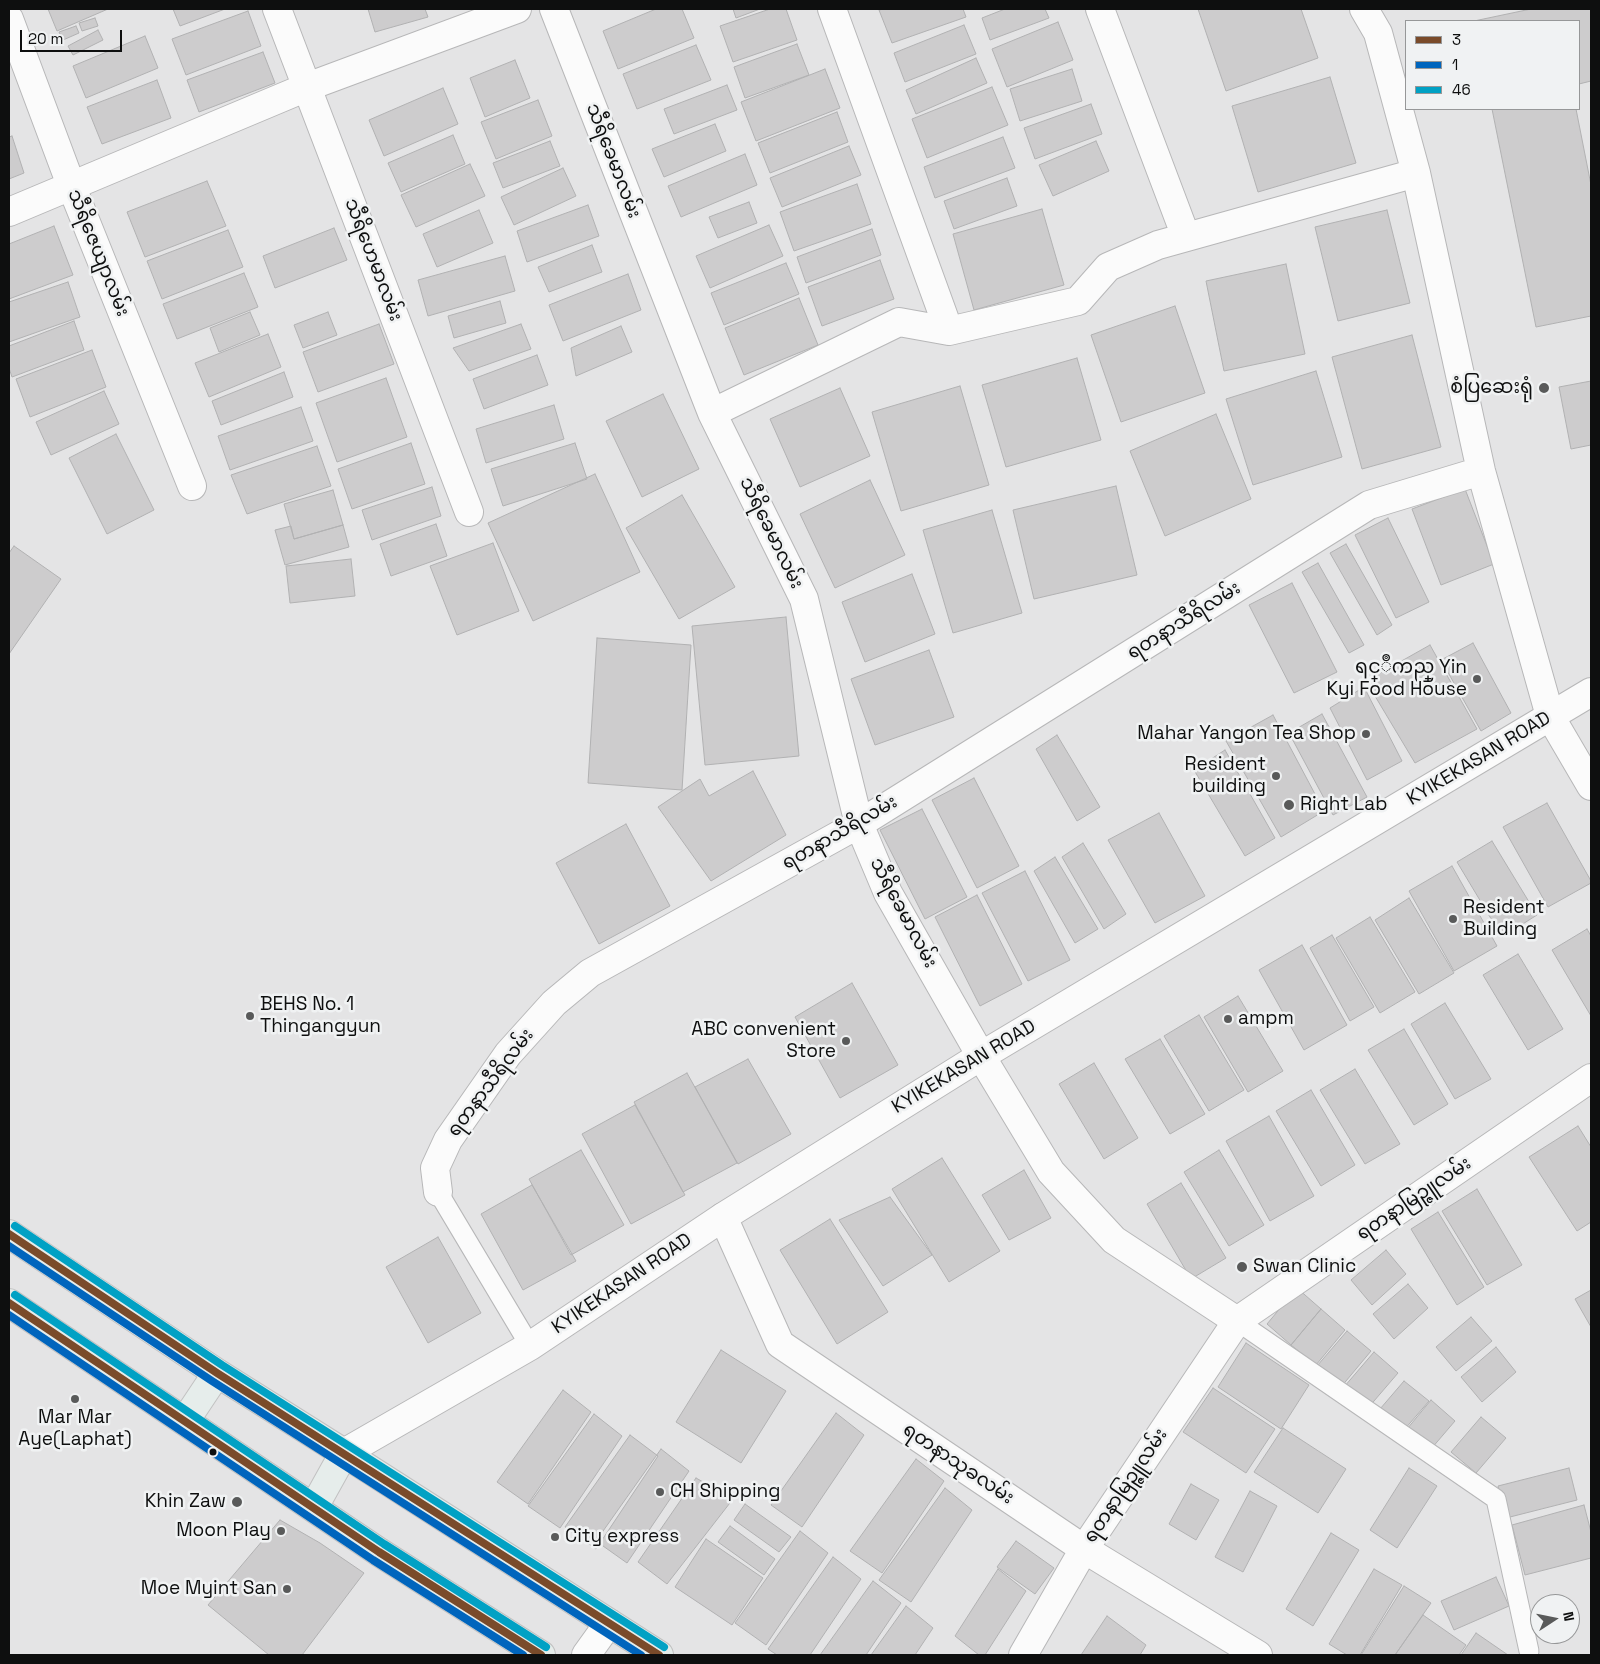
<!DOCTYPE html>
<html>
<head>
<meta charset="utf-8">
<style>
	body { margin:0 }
	#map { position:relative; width:1600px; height:1664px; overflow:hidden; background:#e4e4e5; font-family:"Space Grotesk",sans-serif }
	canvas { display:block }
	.frame { position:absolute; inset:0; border:10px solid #0e0f0f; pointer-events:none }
	.legend { position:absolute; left:1405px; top:20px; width:175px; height:90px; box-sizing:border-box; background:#f0f2f3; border:1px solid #969798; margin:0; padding:6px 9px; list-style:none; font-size:15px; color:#0e0f0f }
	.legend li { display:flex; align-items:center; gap:10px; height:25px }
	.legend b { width:25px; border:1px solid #969798 }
	.north { position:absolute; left:1530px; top:1594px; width:50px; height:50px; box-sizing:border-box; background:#f0f2f3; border:1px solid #969798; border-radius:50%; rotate:79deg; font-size:14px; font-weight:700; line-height:20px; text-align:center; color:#0e0f0f }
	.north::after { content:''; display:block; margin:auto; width:18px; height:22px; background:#595a5a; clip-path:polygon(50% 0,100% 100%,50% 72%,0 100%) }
	.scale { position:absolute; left:20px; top:30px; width:102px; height:22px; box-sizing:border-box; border:2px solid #0e0f0f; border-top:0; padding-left:6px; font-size:15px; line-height:18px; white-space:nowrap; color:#0e0f0f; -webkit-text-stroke:4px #f0f2f3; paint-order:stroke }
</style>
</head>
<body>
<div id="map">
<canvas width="1600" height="1664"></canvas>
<div class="frame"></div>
<ul class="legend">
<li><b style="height:6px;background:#7a4b2a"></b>3</li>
<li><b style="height:6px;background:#0065bd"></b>1</li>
<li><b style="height:6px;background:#01a1c4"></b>46</li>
</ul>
<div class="north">N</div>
<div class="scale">20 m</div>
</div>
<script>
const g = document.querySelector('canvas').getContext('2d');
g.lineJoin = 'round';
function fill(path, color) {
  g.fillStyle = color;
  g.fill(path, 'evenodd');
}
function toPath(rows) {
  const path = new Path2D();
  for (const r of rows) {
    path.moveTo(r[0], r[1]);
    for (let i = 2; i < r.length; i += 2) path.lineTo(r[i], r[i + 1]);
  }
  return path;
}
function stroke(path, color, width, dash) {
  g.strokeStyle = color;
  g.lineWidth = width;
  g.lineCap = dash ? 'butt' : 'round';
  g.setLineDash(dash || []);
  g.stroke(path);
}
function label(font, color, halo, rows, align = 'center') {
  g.font = font + ' "Space Grotesk","Noto Sans Myanmar",sans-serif';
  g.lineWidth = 5;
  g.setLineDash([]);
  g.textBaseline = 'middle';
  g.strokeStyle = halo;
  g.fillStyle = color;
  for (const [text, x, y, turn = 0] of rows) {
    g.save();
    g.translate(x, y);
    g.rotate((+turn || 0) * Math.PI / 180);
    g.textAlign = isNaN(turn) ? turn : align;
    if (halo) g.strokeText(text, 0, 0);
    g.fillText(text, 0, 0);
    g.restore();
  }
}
const building = toPath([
	[48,9,108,9,57,31,48,9],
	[173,9,225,9,180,26,173,9],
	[368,9,425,9,428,17,375,32,368,9],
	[656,9,682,9,694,38,618,69,603,31,656,9],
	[733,9,760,9,736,18,733,9],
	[770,9,786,9,797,40,733,62,720,26,770,9],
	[884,9,963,9,966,17,892,43,879,10,884,9],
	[1005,9,1045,9,1049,18,990,40,982,18,1005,9],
	[1198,9,1301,9,1318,58,1226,91,1198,9],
	[1531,9,1591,9,1591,81,1579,84,1579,21,1474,21,1531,9],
	[248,11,261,46,186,75,172,39,248,11],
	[95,18,98,26,82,31,79,23,95,18],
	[1058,22,1073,60,1007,87,992,49,1058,22],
	[964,25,976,54,905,82,894,53,964,25],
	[76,26,79,33,63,40,59,32,76,26],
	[98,30,103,40,73,55,68,46,98,30],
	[145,36,158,68,86,98,73,66,145,36],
	[797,44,809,75,745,98,734,67,797,44],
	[696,45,711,80,637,109,623,74,696,45],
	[263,52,275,83,199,112,187,80,263,52],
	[976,58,987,83,916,114,906,90,976,58],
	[515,60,530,98,485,117,470,78,515,60],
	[825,69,840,108,756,141,741,102,825,69],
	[1072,69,1082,101,1020,121,1010,89,1072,69],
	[1330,77,1356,163,1258,192,1232,106,1330,77],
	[157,80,171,118,102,144,87,107,157,80],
	[727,85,737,110,674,134,664,109,727,85],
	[992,87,1008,125,927,158,912,119,992,87],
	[443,88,458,124,384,156,369,120,443,88],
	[538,100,552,136,496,159,481,122,538,100],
	[1091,104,1102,134,1035,159,1024,128,1091,104],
	[1492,109,1576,109,1591,185,1591,316,1536,327,1492,109],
	[837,112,848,142,770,173,758,143,837,112],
	[715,124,726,151,664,177,652,149,715,124],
	[453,135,465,164,401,192,388,163,453,135],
	[12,136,24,173,9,179,9,137,12,136],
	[1003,137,1015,168,935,198,924,167,1003,137],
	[550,141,560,166,503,188,493,163,550,141],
	[1096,141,1109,171,1053,196,1039,165,1096,141],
	[849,146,861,175,782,207,770,178,849,146],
	[745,154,757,185,681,217,668,186,745,154],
	[470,164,485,196,416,227,401,195,470,164],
	[563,168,576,196,514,225,501,197,563,168],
	[1007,178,1017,206,954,229,944,201,1007,178],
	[207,181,226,226,145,257,127,212,207,181],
	[857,184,871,224,794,251,780,212,857,184],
	[749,202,757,223,718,238,709,217,749,202],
	[588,205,599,236,527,262,517,231,588,205],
	[1042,209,1064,285,974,310,953,234,1042,209],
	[479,210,493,243,437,267,423,234,479,210],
	[1387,210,1410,303,1338,321,1315,227,1387,210],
	[769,225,783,256,710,288,696,256,769,225],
	[54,226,73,275,9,299,9,244,54,226],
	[334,228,347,260,275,288,263,256,334,228],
	[872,229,881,255,806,283,797,257,872,229],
	[228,230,243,267,162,299,147,261,228,230],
	[592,245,602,272,549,292,538,267,592,245],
	[505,256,515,291,428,316,418,280,505,256],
	[880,260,894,299,822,326,808,287,880,260],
	[786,263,799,294,724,325,711,293,786,263],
	[1286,264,1305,354,1224,371,1206,281,1286,264],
	[244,273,258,307,177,339,163,304,244,273],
	[628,274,641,310,563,341,549,305,628,274],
	[68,282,80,317,9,342,9,302,68,282],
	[799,298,818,345,744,375,725,328,799,298],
	[500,301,506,323,454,338,448,316,500,301],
	[1175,306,1205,393,1121,422,1091,335,1175,306],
	[250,312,260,335,219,352,210,328,250,312],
	[328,312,337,335,303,348,294,325,328,312],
	[74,321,84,350,12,377,9,368,9,346,74,321],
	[379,324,394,364,318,392,303,352,379,324],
	[521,324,531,349,469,371,453,348,521,324],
	[621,326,632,352,576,376,571,348,621,326],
	[268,334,281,367,209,397,195,363,268,334],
	[1412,335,1441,447,1362,469,1332,357,1412,335],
	[92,350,106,387,30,417,16,379,92,350],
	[537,355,548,385,484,409,473,379,537,355],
	[1077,358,1101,440,1006,467,982,385,1077,358],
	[1316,371,1342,457,1253,485,1226,399,1316,371],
	[284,372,293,397,221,425,212,401,284,372],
	[386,378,407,437,337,462,316,403,386,378],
	[1591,381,1591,445,1571,449,1559,387,1591,381],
	[960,386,989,485,901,511,872,412,960,386],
	[840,388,870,456,800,487,770,419,840,388],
	[104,391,119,424,51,455,36,422,104,391],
	[663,394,699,469,642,497,606,421,663,394],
	[554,405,564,439,486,463,476,429,554,405],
	[301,407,313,441,230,470,218,436,301,407],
	[1216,414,1251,499,1165,536,1130,451,1216,414],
	[116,434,154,510,107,534,69,458,116,434],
	[411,443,425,484,352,509,338,469,411,443],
	[575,443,587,479,503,506,491,469,575,443],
	[317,446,331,486,247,514,231,475,317,446],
	[595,474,640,572,533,621,488,523,595,474],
	[870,480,905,555,835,588,800,514,870,480],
	[1116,486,1137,575,1034,599,1013,510,1116,486],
	[432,487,441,516,372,540,362,510,432,487],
	[1465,489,1494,564,1441,585,1412,509,1465,489],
	[333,490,343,525,294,539,284,504,333,490],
	[682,495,735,587,679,619,626,528,682,495],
	[992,510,1022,613,953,633,923,530,992,510],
	[1388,518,1429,602,1396,618,1355,535,1388,518],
	[436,524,447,556,391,576,380,544,436,524],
	[343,525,349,547,285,565,275,530,291,526,294,539,343,525],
	[493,543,519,611,457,635,430,566,493,543],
	[1346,544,1392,625,1377,635,1330,553,1346,544],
	[14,546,61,579,9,654,9,553,14,546],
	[351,559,355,596,290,603,286,566,351,559],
	[1318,563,1364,645,1349,653,1302,572,1318,563],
	[912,574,935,634,865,662,842,602,912,574],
	[1292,583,1337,672,1294,693,1249,605,1292,583],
	[786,617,799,756,705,765,692,626,786,617],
	[597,638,691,645,682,790,588,783,597,638],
	[1473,643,1511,713,1481,731,1441,660,1473,643],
	[1430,645,1477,729,1415,763,1366,681,1430,645],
	[929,650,954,717,875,745,851,679,929,650],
	[1364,687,1402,761,1367,780,1330,708,1364,687],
	[1322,714,1367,797,1333,815,1289,733,1322,714],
	[1273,715,1324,811,1281,837,1226,741,1273,715],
	[1057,735,1100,807,1077,821,1036,749,1057,735],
	[1225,750,1275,838,1245,856,1194,770,1225,750],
	[753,771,786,835,711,881,658,807,700,779,709,796,753,771],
	[974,778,1019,866,977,888,932,800,974,778],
	[1547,803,1591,881,1591,883,1548,907,1503,827,1547,803],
	[922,809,967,897,925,919,880,830,922,809],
	[1159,813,1205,896,1155,923,1108,840,1159,813],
	[626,824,670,906,599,944,556,863,626,824],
	[1492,841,1537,915,1502,937,1457,862,1492,841],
	[1083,843,1126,914,1104,929,1062,857,1083,843],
	[1055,857,1098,929,1075,943,1034,871,1055,857],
	[1452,866,1497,946,1454,971,1409,891,1452,866],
	[1025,871,1070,960,1028,981,982,893,1025,871],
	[977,895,1022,984,980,1006,935,917,977,895],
	[1409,898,1454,973,1419,994,1375,920,1409,898],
	[1370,917,1415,992,1380,1013,1336,938,1370,917],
	[1587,929,1591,936,1591,1016,1552,950,1587,929],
	[1332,935,1374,1007,1350,1021,1310,948,1332,935],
	[1302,945,1347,1025,1304,1050,1259,970,1302,945],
	[1518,954,1563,1029,1528,1050,1483,975,1518,954],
	[852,983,898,1065,840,1098,795,1017,852,983],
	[1238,996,1283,1071,1248,1092,1204,1017,1238,996],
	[1445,1003,1491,1079,1455,1099,1411,1024,1445,1003],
	[1199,1015,1244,1090,1209,1111,1164,1036,1199,1015],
	[1404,1029,1448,1104,1414,1125,1368,1050,1404,1029],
	[1160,1039,1205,1114,1170,1134,1125,1059,1160,1039],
	[748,1059,791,1134,738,1164,695,1087,748,1059],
	[1094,1063,1138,1138,1104,1159,1059,1084,1094,1063],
	[1355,1069,1400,1144,1365,1164,1320,1090,1355,1069],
	[687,1073,737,1163,683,1192,634,1102,687,1073],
	[1311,1090,1355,1165,1321,1186,1276,1111,1311,1090],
	[635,1105,685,1195,631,1224,582,1134,635,1105],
	[1269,1116,1314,1196,1270,1221,1226,1141,1269,1116],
	[1578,1126,1591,1147,1591,1222,1577,1231,1529,1157,1578,1126],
	[581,1150,624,1225,571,1255,529,1179,581,1150],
	[1219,1150,1264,1225,1229,1246,1184,1172,1219,1150],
	[942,1158,1000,1251,949,1282,892,1189,942,1158],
	[1024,1170,1051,1218,1009,1240,982,1195,1024,1170],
	[1181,1183,1226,1258,1191,1279,1147,1204,1181,1183],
	[532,1185,576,1261,523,1290,481,1214,532,1185],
	[1477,1189,1522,1265,1487,1285,1442,1211,1477,1189],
	[890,1197,932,1255,883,1286,839,1220,890,1197],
	[1438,1212,1484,1287,1457,1305,1411,1229,1438,1212],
	[830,1219,888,1312,837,1344,780,1250,830,1219],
	[438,1237,481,1313,428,1343,386,1267,438,1237],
	[1386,1250,1406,1274,1372,1305,1351,1280,1386,1250],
	[1408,1284,1428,1308,1394,1339,1373,1314,1408,1284],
	[1297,1288,1321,1309,1291,1345,1267,1324,1297,1288],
	[1591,1290,1591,1327,1575,1299,1591,1290],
	[1321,1309,1345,1330,1316,1365,1291,1345,1321,1309],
	[1471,1317,1492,1341,1456,1371,1436,1347,1471,1317],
	[1347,1331,1371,1351,1341,1387,1317,1366,1347,1331],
	[1246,1343,1309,1385,1281,1429,1218,1387,1246,1343],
	[1496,1347,1516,1372,1482,1402,1461,1377,1496,1347],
	[721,1350,786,1391,741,1463,676,1422,721,1350],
	[1374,1352,1398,1373,1368,1408,1344,1387,1374,1352],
	[1404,1381,1429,1401,1404,1430,1380,1409,1404,1381],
	[1213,1388,1275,1429,1246,1473,1183,1432,1213,1388],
	[563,1390,591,1412,528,1504,497,1482,563,1390],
	[1431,1400,1455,1421,1431,1449,1407,1429,1431,1400],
	[836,1413,864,1435,802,1527,771,1505,836,1413],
	[594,1414,622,1436,560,1528,528,1506,594,1414],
	[1481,1417,1506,1438,1476,1473,1451,1452,1481,1417],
	[1283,1428,1346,1469,1318,1513,1254,1472,1283,1428],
	[630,1435,658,1456,596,1549,565,1527,630,1435],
	[661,1449,689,1471,627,1563,596,1541,661,1449],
	[916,1459,944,1481,882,1573,850,1551,916,1459],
	[1409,1468,1437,1486,1397,1548,1370,1530,1409,1468],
	[1569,1468,1577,1500,1506,1518,1498,1486,1569,1468],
	[696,1478,733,1499,667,1584,638,1562,696,1478],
	[1191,1484,1219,1500,1196,1540,1169,1524,1191,1484],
	[945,1488,972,1510,911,1602,879,1580,945,1488],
	[1250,1491,1277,1506,1243,1572,1215,1557,1250,1491],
	[745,1504,791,1537,779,1552,734,1520,745,1504],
	[1584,1505,1591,1532,1591,1558,1525,1575,1512,1525,1584,1505],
	[280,1520,320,1543,364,1573,302,1655,269,1655,208,1605,280,1520],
	[730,1526,775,1559,764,1575,718,1542,730,1526],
	[800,1531,828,1553,766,1645,735,1623,800,1531],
	[1331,1533,1359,1550,1313,1626,1286,1609,1331,1533],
	[706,1539,763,1578,732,1625,675,1587,706,1539],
	[1016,1541,1054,1568,1035,1594,997,1567,1016,1541],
	[833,1557,861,1579,810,1655,777,1655,768,1649,833,1557],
	[998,1569,1026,1591,985,1655,979,1655,955,1636,998,1569],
	[1374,1569,1402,1585,1360,1655,1347,1655,1329,1644,1374,1569],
	[1496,1577,1509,1606,1454,1630,1441,1601,1496,1577],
	[873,1581,901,1603,866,1655,820,1655,873,1581],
	[1404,1586,1431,1603,1395,1655,1361,1655,1404,1586],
	[906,1606,933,1628,915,1655,871,1655,906,1606],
	[1423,1615,1466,1645,1459,1655,1395,1655,1423,1615],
	[1107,1616,1146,1645,1140,1655,1081,1655,1107,1616],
	[1476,1633,1508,1655,1461,1655,1476,1633]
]);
const service = toPath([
	[438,1192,530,1346],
	[1237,1321,1496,1499,1529,1651]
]);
const minor = toPath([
	[277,9,469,512],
	[554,9,712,413,804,599,859,824,888,893,981,1056,1051,1172,1114,1240,1237,1321],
	[832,9,949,331],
	[1100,9,1186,237],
	[1364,9,1378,33,1416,173,1481,471,1550,716,1591,786],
	[9,19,71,185,192,486],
	[9,212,307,87,517,9],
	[712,413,899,322,949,331,1078,301,1108,267,1158,245,1416,173],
	[438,1192,435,1168,448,1140,508,1054,554,1003,590,973,859,824,1369,505,1481,471],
	[723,1217,780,1344,1084,1549,1258,1655],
	[586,1655,609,1623],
	[1023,1655,1084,1549,1237,1321,1591,1078]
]);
const tertiary = toPath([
	[344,1453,530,1346,723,1217,981,1056,1591,692]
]);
const primary = toPath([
	[9,1234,217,1373,344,1453,659,1655],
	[9,1303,379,1552,541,1655],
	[185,1421,217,1373],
	[314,1507,344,1453]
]);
const bus1 = toPath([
	[9,1234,217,1373,659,1655],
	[9,1303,379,1552,541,1655]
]);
const bus2 = toPath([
	[9,1246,212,1381,641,1655],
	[9,1315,373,1560,523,1655]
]);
const bus3 = toPath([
	[15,1226,222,1365,664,1647],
	[15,1295,384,1544,546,1647]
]);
const markers = [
	[1544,388,6,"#595a5a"],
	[1477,679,5,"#595a5a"],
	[1366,734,5,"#595a5a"],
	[1276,776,5,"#595a5a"],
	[1289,805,6,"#595a5a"],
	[1453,919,5,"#595a5a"],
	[250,1016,5,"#595a5a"],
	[1228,1019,5,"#595a5a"],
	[846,1041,5,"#595a5a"],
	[1242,1267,6,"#595a5a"],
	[75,1399,5,"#595a5a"],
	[213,1452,4.5,"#0e0f0f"],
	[660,1492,5,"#595a5a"],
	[237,1502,6,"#595a5a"],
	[281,1531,5,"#595a5a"],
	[555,1537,5,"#595a5a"],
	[287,1589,5,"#595a5a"]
];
const streetNames = [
	["သီရိခေမာလမ်း",613,161,69],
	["သီရိဇေယျာလမ်း",98,253,68],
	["သီရိဟေမာလမ်း",373,260,69],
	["သီရိခေမာလမ်း",771,533,64],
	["ရတနာသီရိလမ်း",1184,621,-32],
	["KYIKEKASAN ROAD",1479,759,-31],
	["ရတနာသီရိလမ်း",840,833,-30],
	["သီရိခေမာလမ်း",903,913,62],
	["KYIKEKASAN ROAD",964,1067,-31],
	["ရတနာသီရိလမ်း",491,1083,-53],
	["ရတနာမြဉ္ဇူလမ်း",1414,1199,-34],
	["KYIKEKASAN ROAD",622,1284,-34],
	["ရတနာသုခလမ်း",958,1464,34],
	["ရတနာမြဉ္ဇူလမ်း",1126,1486,-56]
];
const poiNames = [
	["စံပြဆေးရုံ",1533,388],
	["ရင္ဳကည္ Yin",1467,668],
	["Kyi Food House",1467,690],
	["Mahar Yangon Tea Shop",1356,734],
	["Resident",1266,765],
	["building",1266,787],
	["Right Lab",1300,805,"left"],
	["Resident",1463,908,"left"],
	["Building",1463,930,"left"],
	["BEHS No. 1",260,1005,"left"],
	["Thingangyun",260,1027,"left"],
	["ampm",1238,1019,"left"],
	["ABC convenient",836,1030],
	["Store",836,1052],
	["Swan Clinic",1253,1267,"left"],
	["Mar Mar",75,1418,"center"],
	["Aye(Laphat)",75,1440,"center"],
	["CH Shipping",670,1492,"left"],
	["Khin Zaw",226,1502],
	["Moon Play",271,1531],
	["City express",565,1537,"left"],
	["Moe Myint San",277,1589]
];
fill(building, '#cdcccd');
stroke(building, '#b1b1b2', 1);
stroke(service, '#b7b7b8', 21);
stroke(minor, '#b7b7b8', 30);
stroke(tertiary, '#b7b7b8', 30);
stroke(primary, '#c1c1c1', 30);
stroke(service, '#fbfbfb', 19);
stroke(minor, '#fbfbfb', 28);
stroke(tertiary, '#fbfbfb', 28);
stroke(primary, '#e6edeb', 28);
stroke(bus1, '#7a4b2a', 8);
stroke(bus2, '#0065bd', 8);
stroke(bus3, '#01a1c4', 8);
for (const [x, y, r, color] of markers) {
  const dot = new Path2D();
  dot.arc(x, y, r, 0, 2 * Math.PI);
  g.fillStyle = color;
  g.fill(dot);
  stroke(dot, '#f0f2f3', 2);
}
label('19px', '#0e0f0f', '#f0f2f3', streetNames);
label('19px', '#0e0f0f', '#f0f2f3', poiNames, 'right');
</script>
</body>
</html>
